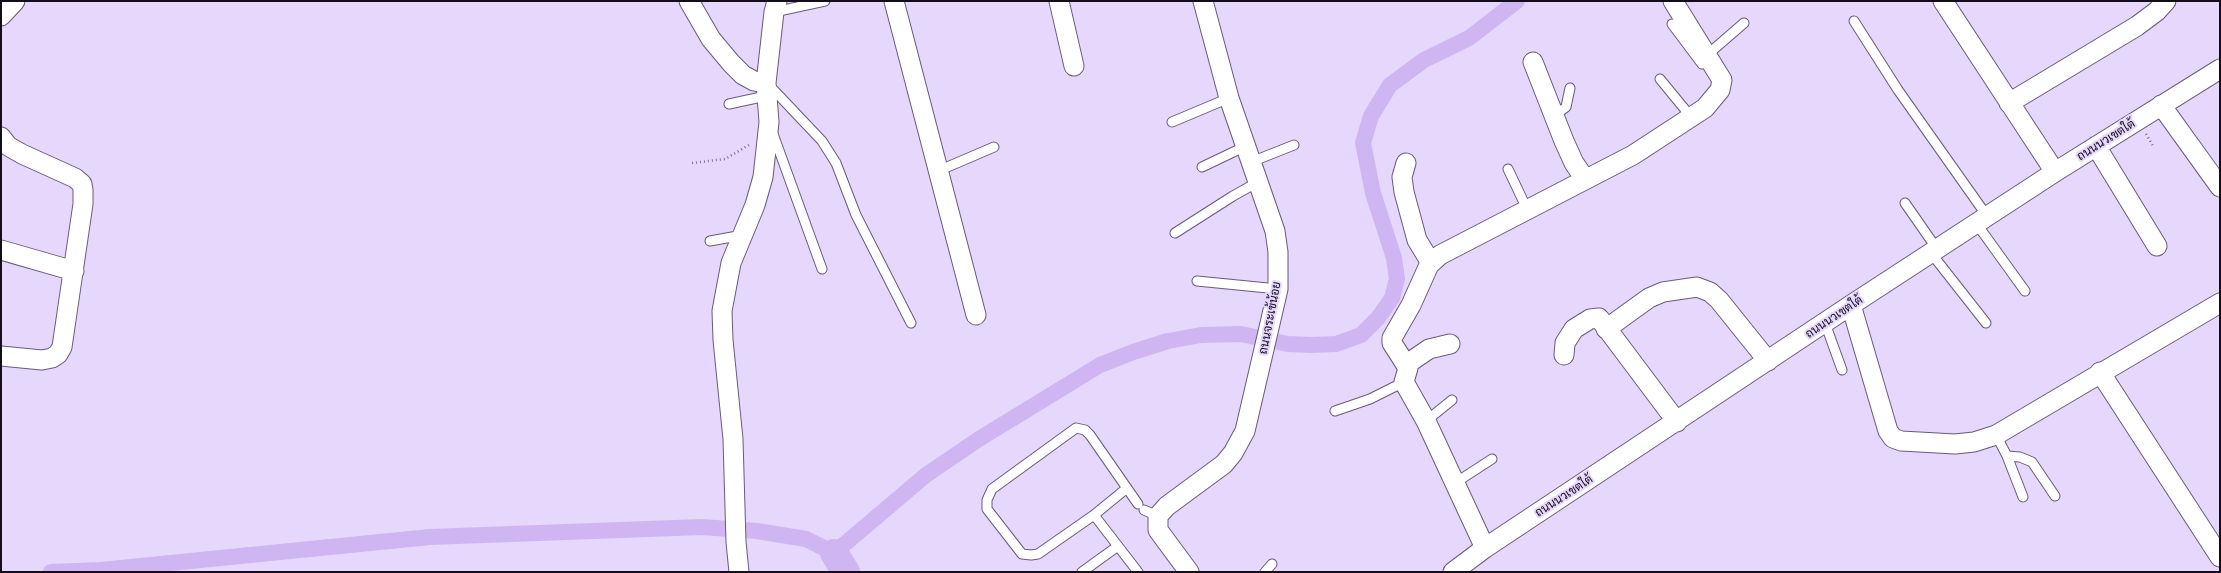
<!DOCTYPE html>
<html>
<head>
<meta charset="utf-8">
<style>
	body { margin:0 }
	#map { position:relative; width:2221px; height:573px; overflow:hidden; background:#e6d7fc; font-family:"Public Sans",sans-serif }
	canvas { display:block }
	.frame { position:absolute; inset:0; border:2px solid #130d1a; pointer-events:none }
</style>
</head>
<body>
<div id="map">
<canvas width="2221" height="573"></canvas>
<div class="frame"></div>
</div>
<script>
const g = document.querySelector('canvas').getContext('2d');
g.lineJoin = 'round';
function toPath(rows) {
  const path = new Path2D();
  for (const r of rows) {
    path.moveTo(r[0], r[1]);
    for (let i = 2; i < r.length; i += 2) path.lineTo(r[i], r[i + 1]);
  }
  return path;
}
function stroke(path, color, width, dash) {
  g.strokeStyle = color;
  g.lineWidth = width;
  g.lineCap = dash ? 'butt' : 'round';
  g.setLineDash(dash || []);
  g.stroke(path);
}
function label(font, color, halo, rows, align = 'center') {
  g.font = font + ' "Public Sans",Sarabun,sans-serif';
  g.lineWidth = 4;
  g.setLineDash([]);
  g.textBaseline = 'middle';
  g.strokeStyle = halo;
  g.fillStyle = color;
  for (const [text, x, y, turn = 0] of rows) {
    g.save();
    g.translate(x, y);
    g.rotate((+turn || 0) * Math.PI / 180);
    g.textAlign = isNaN(turn) ? turn : align;
    if (halo) g.strokeText(text, 0, 0);
    g.fillText(text, 0, 0);
    g.restore();
  }
}
const canal = toPath([
	[51,572,101,570,430,537,702,527,757,531,806,539,834,553,926,475,979,439,1100,365,1133,352,1168,341,1201,335,1241,334,1288,344,1311,345,1336,344,1361,335,1378,318,1392,298,1397,279,1394,258,1373,193,1363,143,1371,116,1390,85,1424,60,1469,38,1517,1]
]);
const river = toPath([
	[834,553,846,572]
]);
const path = toPath([
	[2146,134,2153,146],
	[692,163,725,159,749,145]
]);
const lane = toPath([
	[774,12,825,1],
	[1854,21,1898,90,1987,216],
	[1672,24,1702,64],
	[1707,55,1744,23],
	[1660,79,1692,118],
	[769,85,822,141,836,163,856,215,911,323],
	[729,104,766,96],
	[1554,116,1566,107,1570,88],
	[1172,122,1229,98],
	[772,131,822,269],
	[1251,162,1294,145],
	[1202,167,1246,146],
	[1508,169,1527,209],
	[938,171,994,147],
	[1905,203,1937,249],
	[1976,223,2025,291],
	[1175,233,1233,196,1258,182],
	[710,241,743,235],
	[1931,253,1986,323],
	[1197,281,1278,289],
	[1825,323,1842,370],
	[1335,411,1370,399,1404,382],
	[1426,421,1452,400],
	[1996,435,2007,456,2023,497],
	[2007,456,2020,457,2032,462,2055,496],
	[1455,483,1492,459],
	[1127,488,1094,515,1038,554,1031,555,1022,554,987,509,987,500,992,489,1076,428,1085,430,1090,435,1138,504],
	[1144,510,1158,516],
	[1094,515,1138,572],
	[1082,572,1118,546],
	[1265,572,1272,564]
]);
const street = toPath([
	[689,1,711,39,731,63,743,75,754,81,766,83],
	[894,1,976,315],
	[1059,1,1074,66],
	[1943,1,2055,172],
	[1,16,15,1],
	[1533,62,1564,141,1574,163,1585,179],
	[2009,103,2137,26,2157,11,2166,1],
	[2161,105,2220,187],
	[1,137,8,146,22,154,75,178,82,184,83,190,83,204,62,347,58,354,52,358,42,360,1,356],
	[2096,146,2157,246],
	[1406,163,1402,177,1404,192,1417,240,1431,263],
	[1,250,74,271],
	[1851,305,1888,431,1893,438,1901,441,1955,444,1974,442,1996,435,2220,303],
	[1606,329,1649,298,1663,292,1697,287,1710,292,1719,300,1768,361],
	[1564,355,1565,343,1574,329,1590,319,1599,318,1677,422],
	[1407,364,1429,349,1450,344],
	[2100,372,2220,557],
	[1485,548,1426,421,1404,382,1408,368,1392,343,1392,338,1411,305,1429,265,1440,255,1633,155,1705,108,1720,90,1722,80,1673,1],
	[739,572,736,542,733,439,723,340,722,311,731,263,755,205,763,177,769,122,766,83,774,12,777,1],
	[1189,572,1158,530,1158,516,1167,506,1224,464,1233,453,1245,431,1278,289,1278,252,1275,231,1229,98,1203,1],
	[1453,572,1485,548,1851,305,2055,172,2220,69]
]);
const streetNames = [
	["ถนนนวเขตใต้",2106,140,-32],
	["ถนนนวเขตใต้",1834,317,-34],
	["ถนนจระเข้น้อย",1270,318,-79],
	["ถนนนวเขตใต้",1564,496,-33]
];
stroke(canal, '#cfb6f2', 16);
stroke(river, '#cfb6f2', 28);
stroke(lane, '#685b7b', 11);
stroke(street, '#685b7b', 21);
stroke(path, '#7c728b', 2.5, [1, 3]);
stroke(lane, '#fff', 9);
stroke(street, '#fff', 19);
label('12px', '#130d1a', '#e6d7fc', streetNames);
</script>
</body>
</html>
